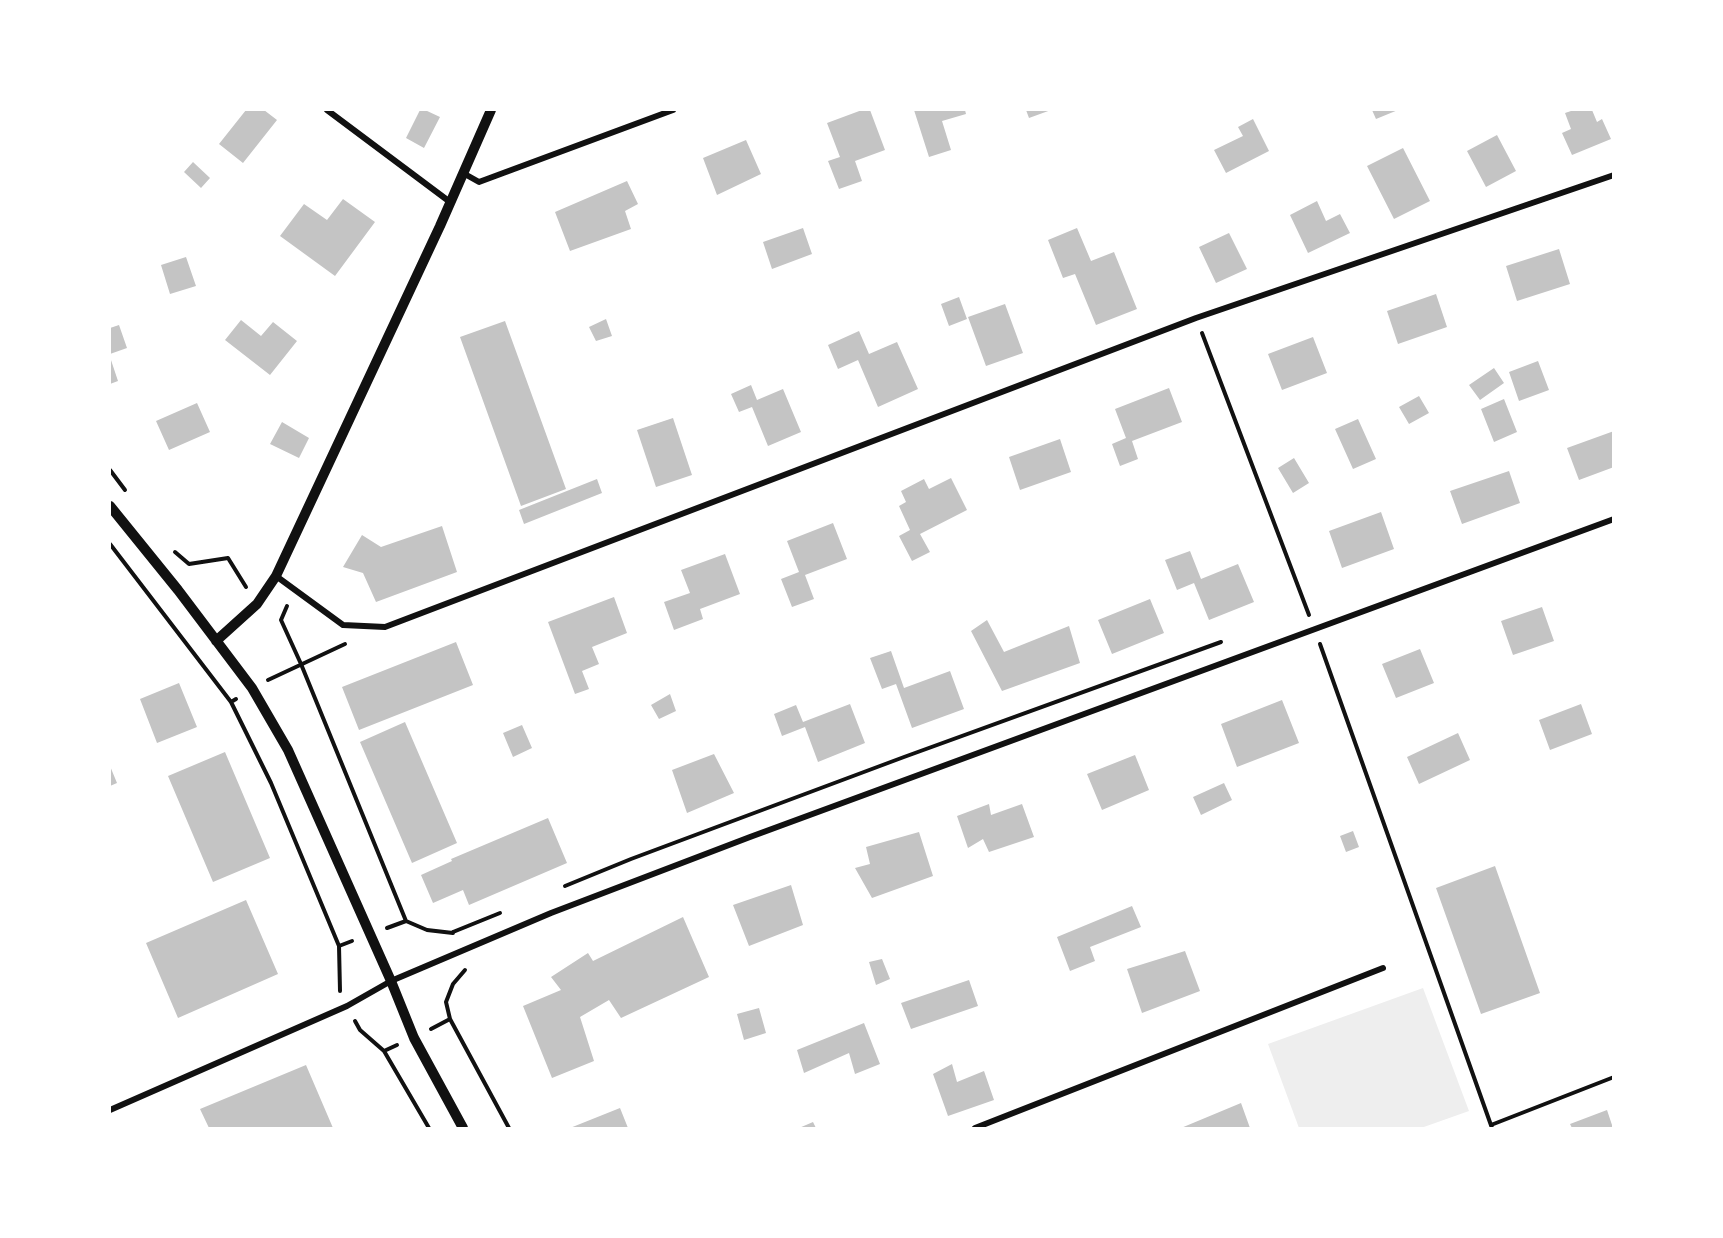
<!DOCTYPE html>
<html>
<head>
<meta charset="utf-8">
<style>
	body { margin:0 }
	#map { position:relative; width:1723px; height:1238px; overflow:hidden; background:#fff; font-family:Manrope,sans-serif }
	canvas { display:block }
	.frame { position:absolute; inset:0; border:111px solid #fff; pointer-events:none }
</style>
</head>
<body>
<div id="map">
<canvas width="1723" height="1238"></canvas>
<div class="frame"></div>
</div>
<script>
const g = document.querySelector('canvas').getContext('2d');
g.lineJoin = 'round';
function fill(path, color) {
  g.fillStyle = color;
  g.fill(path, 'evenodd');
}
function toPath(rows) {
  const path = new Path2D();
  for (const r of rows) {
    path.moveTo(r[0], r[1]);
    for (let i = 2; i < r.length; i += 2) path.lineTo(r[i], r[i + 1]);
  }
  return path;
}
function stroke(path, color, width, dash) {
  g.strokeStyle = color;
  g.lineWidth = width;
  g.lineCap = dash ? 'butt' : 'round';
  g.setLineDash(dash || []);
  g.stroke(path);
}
const green = toPath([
	[1423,988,1469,1111,1421,1128,1299,1128,1268,1044]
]);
const building = toPath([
	[246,110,264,110,277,120,243,163,219,144],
	[420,110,425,110,440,117,424,148,406,138],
	[862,110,870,110,885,150,855,161,862,181,839,189,828,161,840,157,827,123],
	[914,110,965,110,966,114,942,121,951,150,929,157],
	[1026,110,1051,110,1029,118],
	[1372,110,1398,110,1376,119],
	[1574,110,1592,110,1597,122,1602,119,1611,139,1572,155,1562,133,1571,129,1565,113],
	[1253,119,1269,151,1226,173,1214,150,1243,136,1238,127],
	[1497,135,1516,171,1486,187,1467,151],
	[746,140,761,174,717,195,703,158],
	[1403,148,1430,201,1394,219,1367,166],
	[193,162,210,178,201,188,184,172],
	[627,181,638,204,625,211,631,229,570,251,555,212],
	[343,199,375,222,335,276,280,236,304,204,327,220],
	[1317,201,1326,221,1340,214,1350,233,1308,253,1290,215],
	[803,228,812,254,772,269,763,242],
	[1077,228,1091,261,1114,252,1137,309,1096,325,1075,274,1063,278,1048,240],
	[1229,233,1247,269,1216,283,1199,247],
	[1559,249,1570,284,1517,301,1506,266],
	[186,257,196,286,170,294,161,265],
	[1436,294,1447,327,1398,344,1387,311],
	[959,297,967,319,949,326,941,304],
	[1005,304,1023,353,986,366,968,317],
	[606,319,612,336,596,341,589,327],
	[241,320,261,336,273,322,297,341,270,375,225,340],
	[505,321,566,489,521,506,460,337],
	[119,325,127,348,110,354,110,328],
	[859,331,869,354,897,342,918,389,878,407,858,360,838,369,828,345],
	[1313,337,1327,373,1282,390,1268,354],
	[110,357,118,381,110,384],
	[1538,361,1549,390,1519,401,1509,372],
	[1494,368,1504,383,1480,400,1469,385],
	[751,385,757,400,783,389,801,432,768,446,752,407,739,412,731,394],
	[1169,388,1182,422,1132,441,1138,459,1120,466,1112,444,1126,438,1115,409],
	[1419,396,1429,413,1409,424,1399,407],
	[1504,399,1517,432,1494,442,1481,409],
	[197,403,210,432,169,450,156,421],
	[673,418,692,475,656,487,637,430],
	[1358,419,1376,459,1353,469,1335,429],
	[282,422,309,438,299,458,270,444],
	[1614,431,1614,467,1579,480,1567,448],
	[1060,439,1071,472,1020,490,1009,457],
	[1294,458,1309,483,1293,493,1278,468],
	[1509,471,1520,503,1462,524,1450,491],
	[951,478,967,510,920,534,930,552,912,561,899,536,910,530,899,506,906,502,901,491,924,479,929,489],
	[597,479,602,493,524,524,519,510],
	[1381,512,1394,549,1342,568,1329,531],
	[833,523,847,559,805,575,814,599,792,607,781,579,799,572,787,541],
	[442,526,457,572,376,602,363,573,343,567,362,535,381,547],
	[1190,551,1201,579,1238,564,1254,602,1209,620,1194,583,1177,590,1165,560],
	[725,554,740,594,700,609,703,619,674,630,664,602,690,593,681,570],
	[614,597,627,633,592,647,599,664,582,671,589,689,575,694,548,622],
	[1150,599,1164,633,1112,654,1098,620],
	[1542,607,1554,641,1513,655,1501,621],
	[987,620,1004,652,1069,626,1080,663,1002,691,971,631],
	[456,642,473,685,359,730,342,687],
	[1420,649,1434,683,1396,698,1382,664],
	[891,651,904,688,950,671,964,709,912,728,896,684,882,689,870,658],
	[179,683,197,727,157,743,140,699],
	[670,694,676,711,659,719,651,705],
	[1282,700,1299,743,1237,767,1221,724],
	[850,704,865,743,818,762,805,727,782,736,774,714,796,705,803,722],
	[1581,704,1592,734,1550,750,1539,720],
	[405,722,457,843,412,863,360,742],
	[522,725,532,748,513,757,503,733],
	[1458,733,1470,760,1419,784,1407,757],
	[225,752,270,858,213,882,168,776],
	[714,754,734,793,687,813,672,770],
	[1135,755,1149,790,1102,810,1087,774],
	[110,766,117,783,110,786],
	[1224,783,1232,800,1201,815,1193,797],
	[989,804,991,815,1022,804,1034,837,989,852,983,839,968,848,957,816],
	[548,818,567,863,469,905,463,890,433,903,421,875,452,861,451,859],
	[1353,831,1359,847,1346,852,1340,836],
	[919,832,933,876,872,898,855,868,870,864,866,847],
	[1495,866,1540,993,1481,1014,1436,888],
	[791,885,803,925,749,946,733,905],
	[246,900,278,974,178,1018,146,943],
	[1132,906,1141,927,1090,947,1095,961,1070,971,1057,937],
	[683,917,709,977,621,1018,609,1000,580,1017,594,1061,552,1078,523,1006,561,990,551,977,588,953,593,961],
	[1185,951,1200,991,1142,1013,1127,969],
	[882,959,890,979,876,985,869,962],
	[969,980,978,1006,911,1029,901,1003],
	[759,1008,766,1033,744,1040,737,1014],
	[864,1023,880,1064,855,1074,849,1053,804,1073,797,1050],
	[952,1064,957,1082,984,1071,994,1100,948,1116,933,1074],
	[306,1065,333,1128,209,1128,200,1109],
	[1241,1103,1250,1128,1181,1128],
	[620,1108,628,1128,570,1128],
	[1607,1110,1613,1128,1572,1128,1570,1124],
	[813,1122,816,1128,799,1128]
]);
const path = toPath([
	[1202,333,1309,615],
	[110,470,125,490],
	[110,544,231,702],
	[175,552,189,564,228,558,246,587],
	[287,606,281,620,301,664,406,921,427,930,453,933],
	[1320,644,1492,1128],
	[268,680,345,644],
	[236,699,231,702,271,783,339,946,340,991],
	[565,886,631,859,904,757,1221,642],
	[387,928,406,921],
	[453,932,500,913],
	[339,946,352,941],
	[465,970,453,984,446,1002,450,1019,509,1128],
	[355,1021,360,1030,384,1051,429,1128],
	[431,1029,450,1019],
	[384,1051,397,1045],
	[1491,1125,1614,1077]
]);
const minor = toPath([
	[327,110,450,202],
	[463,173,479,182,673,110],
	[276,576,343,625,385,627,1196,318,1614,175],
	[110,1110,347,1006,391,981,551,913,750,837,1614,519],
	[975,1128,1383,968]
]);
const tertiary = toPath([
	[110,506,178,590,252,688,288,750,391,981,414,1038,463,1128],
	[216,641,257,604,276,576,440,226,491,110]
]);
fill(green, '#eee');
fill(building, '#c4c4c4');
stroke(path, '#111', 4);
stroke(minor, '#111', 6);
stroke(tertiary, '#111', 10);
</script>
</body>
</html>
